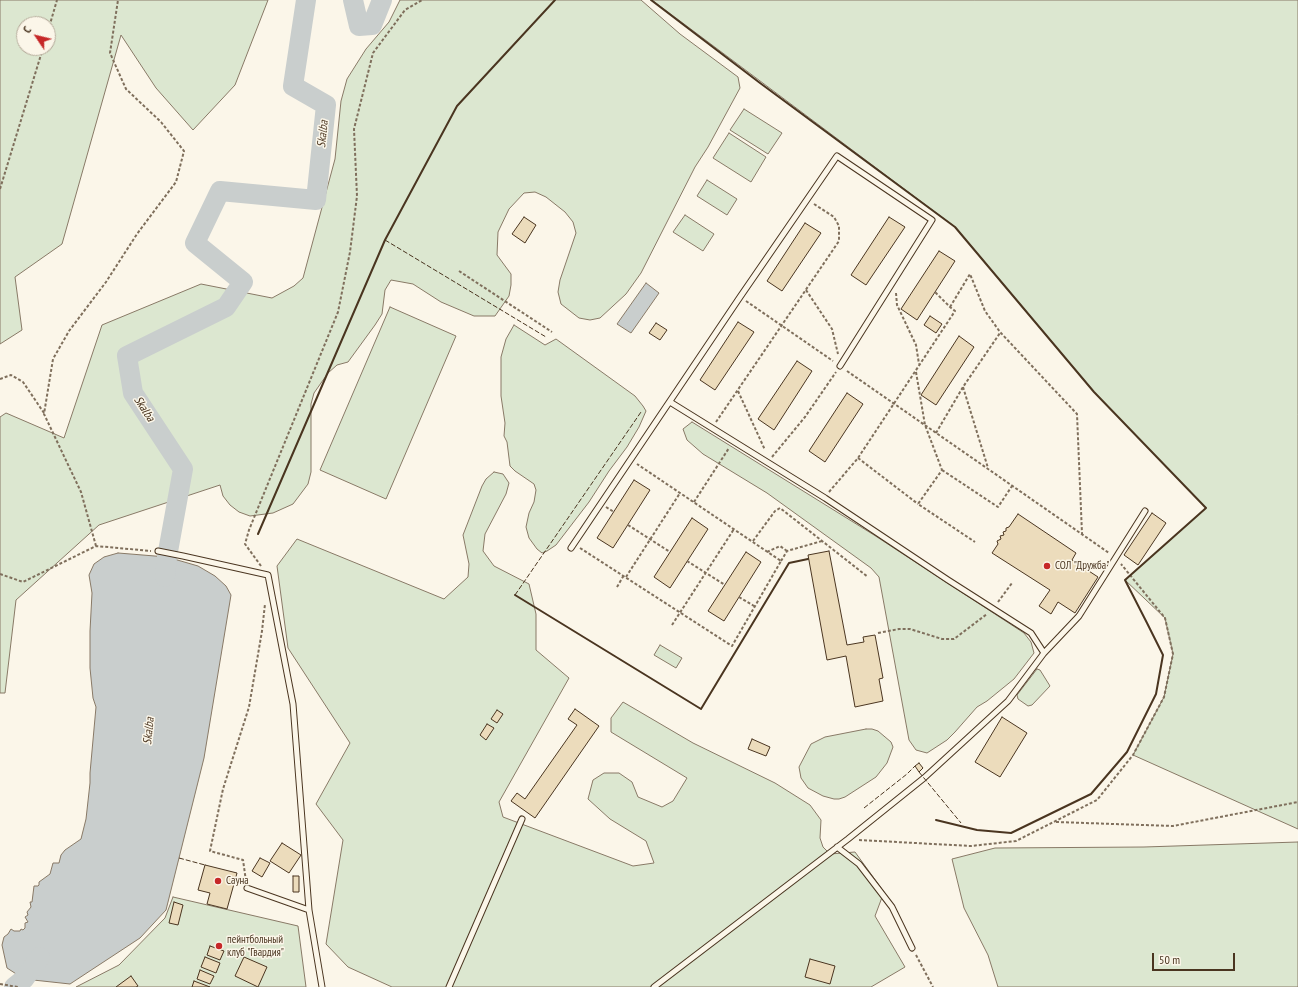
<!DOCTYPE html>
<html>
<head>
<meta charset="utf-8">
<style>
	body { margin:0 }
	#map { position:relative; width:1298px; height:987px; overflow:hidden; background:#fbf6e9; font-family:"PT Sans Narrow",sans-serif }
	canvas { display:block }
	.north { position:absolute; left:16px; top:16px; width:40px; height:40px; box-sizing:border-box; background:#fbf6e9; border:1px solid #b4a999; border-radius:50%; rotate:305deg; font-size:11px; font-weight:700; line-height:16px; text-align:center; color:#4a3520 }
	.north::after { content:''; display:block; margin:auto; width:14px; height:18px; background:#c62828; clip-path:polygon(50% 0,100% 100%,50% 72%,0 100%) }
	.scale { position:absolute; left:1152px; top:953px; width:83px; height:18px; box-sizing:border-box; border:2px solid #4a3520; border-top:0; padding-left:5px; font-size:12px; line-height:14px; white-space:nowrap; color:#4a3520; -webkit-text-stroke:3px #fbf6e9; paint-order:stroke }
</style>
</head>
<body>
<div id="map">
<canvas width="1298" height="987"></canvas>
<div class="north">С</div>
<div class="scale">50 m</div>
</div>
<script>
const g = document.querySelector('canvas').getContext('2d');
g.lineJoin = 'round';
function fill(path, color) {
  g.fillStyle = color;
  g.fill(path, 'evenodd');
}
function toPath(rows) {
  const path = new Path2D();
  for (const r of rows) {
    path.moveTo(r[0], r[1]);
    for (let i = 2; i < r.length; i += 2) path.lineTo(r[i], r[i + 1]);
  }
  return path;
}
function stroke(path, color, width, dash) {
  g.strokeStyle = color;
  g.lineWidth = width;
  g.lineCap = dash ? 'butt' : 'round';
  g.setLineDash(dash || []);
  g.stroke(path);
}
function label(font, color, halo, rows, align = 'center') {
  g.font = font + ' "PT Sans Narrow",sans-serif';
  g.lineWidth = 3;
  g.setLineDash([]);
  g.textBaseline = 'middle';
  g.strokeStyle = halo;
  g.fillStyle = color;
  for (const [text, x, y, turn = 0] of rows) {
    g.save();
    g.translate(x, y);
    g.rotate((+turn || 0) * Math.PI / 180);
    g.textAlign = isNaN(turn) ? turn : align;
    if (halo) g.strokeText(text, 0, 0);
    g.fillText(text, 0, 0);
    g.restore();
  }
}
const green = toPath([
	[0,0,268,0,235,85,193,130,156,88,121,35,62,244,15,277,22,330,0,344,0,0],
	[24,24,48,24,48,48,24,48,24,24],
	[400,0,641,0,680,34,738,77,740,88,708,147,695,167,641,273,626,294,600,318,590,320,579,318,561,304,558,292,560,280,576,233,573,222,565,212,546,197,535,192,524,193,509,209,498,232,497,255,511,274,511,285,509,296,495,316,474,316,441,302,413,284,391,280,385,290,382,314,375,325,348,362,337,365,328,373,314,393,311,404,311,472,308,484,293,504,273,513,250,516,239,512,230,505,223,496,220,485,99,525,16,600,5,693,0,693,0,417,6,413,64,438,102,325,201,284,272,298,294,286,303,278,335,159,341,101,347,79,366,49,389,22,400,0],
	[652,0,1298,0,1298,829,1133,755,1164,697,1173,654,1165,618,1125,580,1206,508,1094,392,955,227,652,0],
	[744,109,782,133,768,154,730,130,744,109],
	[729,133,766,157,751,182,713,158,729,133],
	[707,180,737,199,727,215,697,196,707,180],
	[685,215,714,234,703,251,673,232,685,215],
	[390,307,456,336,386,499,320,470,390,307],
	[514,325,545,345,556,339,635,396,643,406,646,411,639,427,627,447,609,471,589,502,556,545,547,551,542,553,537,549,529,538,526,527,529,513,534,502,536,490,534,484,515,471,510,466,507,442,504,436,505,423,501,396,501,357,506,339,514,325],
	[692,422,874,535,1024,633,1031,642,1034,653,1014,679,987,701,977,707,955,732,947,740,927,753,916,750,909,740,879,577,871,568,767,493,703,454,687,440,683,429,692,422],
	[494,472,503,474,509,483,506,494,485,534,483,551,494,566,529,584,536,614,536,650,569,678,499,802,503,817,633,866,654,863,646,841,610,819,588,799,593,780,604,773,619,773,632,782,638,797,662,807,673,801,687,778,611,732,611,718,623,702,693,743,775,783,810,805,821,820,820,838,823,847,830,854,855,852,884,892,875,916,905,967,871,987,392,987,348,967,326,944,343,840,316,804,350,743,288,648,277,566,297,539,444,599,468,577,469,564,463,535,482,486,486,479,494,472],
	[660,645,682,658,676,668,654,655,660,645],
	[1037,669,1040,670,1050,686,1032,705,1028,706,1018,699,1017,695,1037,669],
	[866,729,872,729,878,731,891,742,893,747,887,763,876,777,845,797,839,799,834,799,823,796,808,788,801,778,799,767,811,744,825,737,866,729],
	[1298,842,1298,987,998,987,988,955,964,908,952,859,995,848,1144,847,1298,842],
	[173,897,298,926,306,987,76,987,119,965,165,918,173,897]
]);
const water = toPath([
	[646,283,659,293,631,333,617,324,646,283],
	[118,553,167,557,198,566,215,576,226,586,231,595,204,758,166,910,140,938,70,984,24,979,7,968,2,945,4,937,8,934,11,929,14,931,20,931,21,929,23,930,25,928,25,923,28,922,25,917,28,915,27,912,31,907,30,902,32,902,34,886,38,886,39,885,39,882,50,874,53,863,59,863,61,855,65,850,81,839,86,819,90,783,90,773,96,707,93,698,90,668,90,631,92,593,89,575,94,564,104,557,118,553]
]);
const river = toPath([
	[353,0,359,26,372,25,382,0],
	[165,577,167,557,183,469,133,393,127,356,226,307,243,282,195,243,220,191,316,200,326,105,293,86,306,0],
	[14,987,24,979,40,957]
]);
const building = toPath([
	[524,217,536,225,525,243,512,234,524,217],
	[889,217,905,227,866,285,851,275,889,217],
	[805,223,821,233,782,291,767,281,805,223],
	[939,251,955,261,917,320,901,309,939,251],
	[930,316,942,324,936,333,924,325,930,316],
	[738,322,754,332,715,390,700,380,738,322],
	[656,323,667,330,660,340,649,333,656,323],
	[959,336,974,347,936,405,921,395,959,336],
	[797,361,812,371,774,430,758,419,797,361],
	[847,393,863,404,825,462,809,451,847,393],
	[634,480,650,490,613,548,597,538,634,480],
	[1152,513,1166,523,1138,565,1124,555,1152,513],
	[1018,514,1076,553,1072,560,1098,577,1075,613,1058,602,1051,614,1039,606,1050,590,992,553,998,544,997,541,1001,539,1000,536,1004,535,1003,532,1006,531,1006,528,1009,527,1018,514],
	[692,518,708,529,670,588,654,577,692,518],
	[829,551,847,645,864,642,863,637,875,635,883,678,879,679,883,701,855,707,846,656,827,660,808,555,829,551],
	[746,552,761,562,724,621,708,611,746,552],
	[575,709,599,726,535,818,511,801,517,793,525,799,577,725,568,719,575,709],
	[497,710,503,714,497,723,491,719,497,710],
	[1002,717,1027,733,1000,777,975,762,1002,717],
	[487,724,494,728,486,740,480,735,487,724],
	[752,739,770,747,766,756,748,749,752,739],
	[919,763,923,768,919,772,915,766,919,763],
	[282,843,301,855,289,873,270,861,282,843],
	[260,858,270,863,262,877,252,871,260,858],
	[205,865,237,873,227,909,207,904,210,893,198,890,205,865],
	[293,876,299,876,299,892,293,892,293,876],
	[174,902,183,905,178,925,169,923,174,902],
	[210,946,224,951,220,960,207,955,210,946],
	[205,957,220,963,216,973,201,967,205,957],
	[244,957,267,967,258,987,235,976,244,957],
	[810,959,835,966,830,984,805,977,810,959],
	[200,970,214,976,210,984,197,979,200,970],
	[131,976,138,986,136,987,116,987,131,976],
	[194,981,210,987,192,987,194,981]
]);
const path = toPath([
	[48,31,57,0],
	[0,189,43,48],
	[459,271,552,332],
	[806,290,832,329,838,354],
	[896,293,897,305,916,345,919,364],
	[746,301,833,361],
	[950,307,970,274,985,311,1000,332,1077,414,1082,534],
	[847,371,1109,553],
	[916,372,925,425,942,470,918,504,975,542],
	[0,379,11,375,23,382,44,413],
	[963,387,988,468],
	[738,391,765,450],
	[716,422,839,241,839,226,834,217,814,204],
	[936,433,963,387,1000,333],
	[772,457,805,417,836,372],
	[858,458,918,504],
	[942,470,998,507,1012,486],
	[829,492,858,458,955,311,950,307,935,292],
	[694,502,729,448],
	[606,507,614,512],
	[628,525,670,552],
	[753,541,775,511,780,508,868,577],
	[96,546,81,492,44,414,53,359,69,331,106,282,137,234,176,182,184,151,161,122,126,89,110,53,118,0],
	[580,548,732,646,781,561,637,464],
	[767,552,780,546,787,551],
	[687,561,725,585],
	[781,561,787,551,822,541],
	[261,566,245,544,249,530,338,312,350,252,357,196,354,129,373,53,405,10,422,0],
	[0,574,23,582,96,546,151,551],
	[626,577,680,493],
	[617,587,624,575],
	[739,597,754,606],
	[998,602,1012,583],
	[672,625,734,529],
	[878,633,899,629,910,629,942,639,954,639,987,614],
	[1056,822,1173,826,1298,802],
	[859,840,971,846,1016,841,1097,800,1133,755,1164,697,1173,654,1165,618,1121,564],
	[246,881,243,860,210,851,223,789,249,707,262,631,265,604],
	[916,955,933,987],
	[0,984,18,987]
]);
const lane = toPath([
	[571,548,740,297,837,156,932,220,840,366],
	[158,551,183,556,268,575,293,704,309,910],
	[1044,653,1079,616,1145,511],
	[837,847,859,864,892,907,912,948],
	[247,888,309,910,322,987],
	[449,987,522,819],
	[654,987,848,839,924,778,1008,701,1044,653,1031,633,948,580,825,498,670,402]
]);
const fence = toPath([
	[385,240,546,337],
	[515,595,641,412],
	[919,772,961,823],
	[864,808,907,774,915,766],
	[179,858,205,865]
]);
const wall = toPath([
	[651,0,760,83,955,227,1094,392,1206,508,1125,580,1147,623,1163,655,1156,694,1127,752,1091,794,1011,833,977,830,936,820],
	[258,534,385,240,457,106,555,0],
	[515,595,701,709,789,563,808,559]
]);
const markers = [
	[1047,566,4,"#c62828"],
	[218,881,4,"#c62828"],
	[219,946,4,"#c62828"]
];
const poiNames = [
	["СОЛ \"Дружба\"",1055,566],
	["Сауна",226,881],
	["пейнтбольный",227,940],
	["клуб \"Гвардия\"",227,953]
];
const waterNames = [
	["Skalba",323,134,-84],
	["Skalba",144,409,57],
	["Skalba",149,731,-84]
];
fill(green, '#dce7d0');
stroke(green, '#887966', 1);
fill(water, '#c9cecd');
stroke(water, '#887966', 1);
stroke(river, '#c9cecd', 20);
fill(building, '#ecdcbc');
stroke(building, '#4a3520', 1);
stroke(lane, '#4a3520', 7);
stroke(path, '#7f6f5c', 2, [3, 2]);
stroke(lane, '#fbf6e9', 5);
stroke(fence, '#4a3520', 1, [5, 2]);
stroke(wall, '#4a3520', 2);
for (const [x, y, r, color] of markers) {
  const dot = new Path2D();
  dot.arc(x, y, r, 0, 2 * Math.PI);
  g.fillStyle = color;
  g.fill(dot);
  stroke(dot, '#fbf6e9', 1.5);
}
label('11px', '#4a3520', '#fbf6e9', poiNames, 'left');
label('italic 12px', '#4a3520', '#fbf6e9', waterNames);
</script>
</body>
</html>
